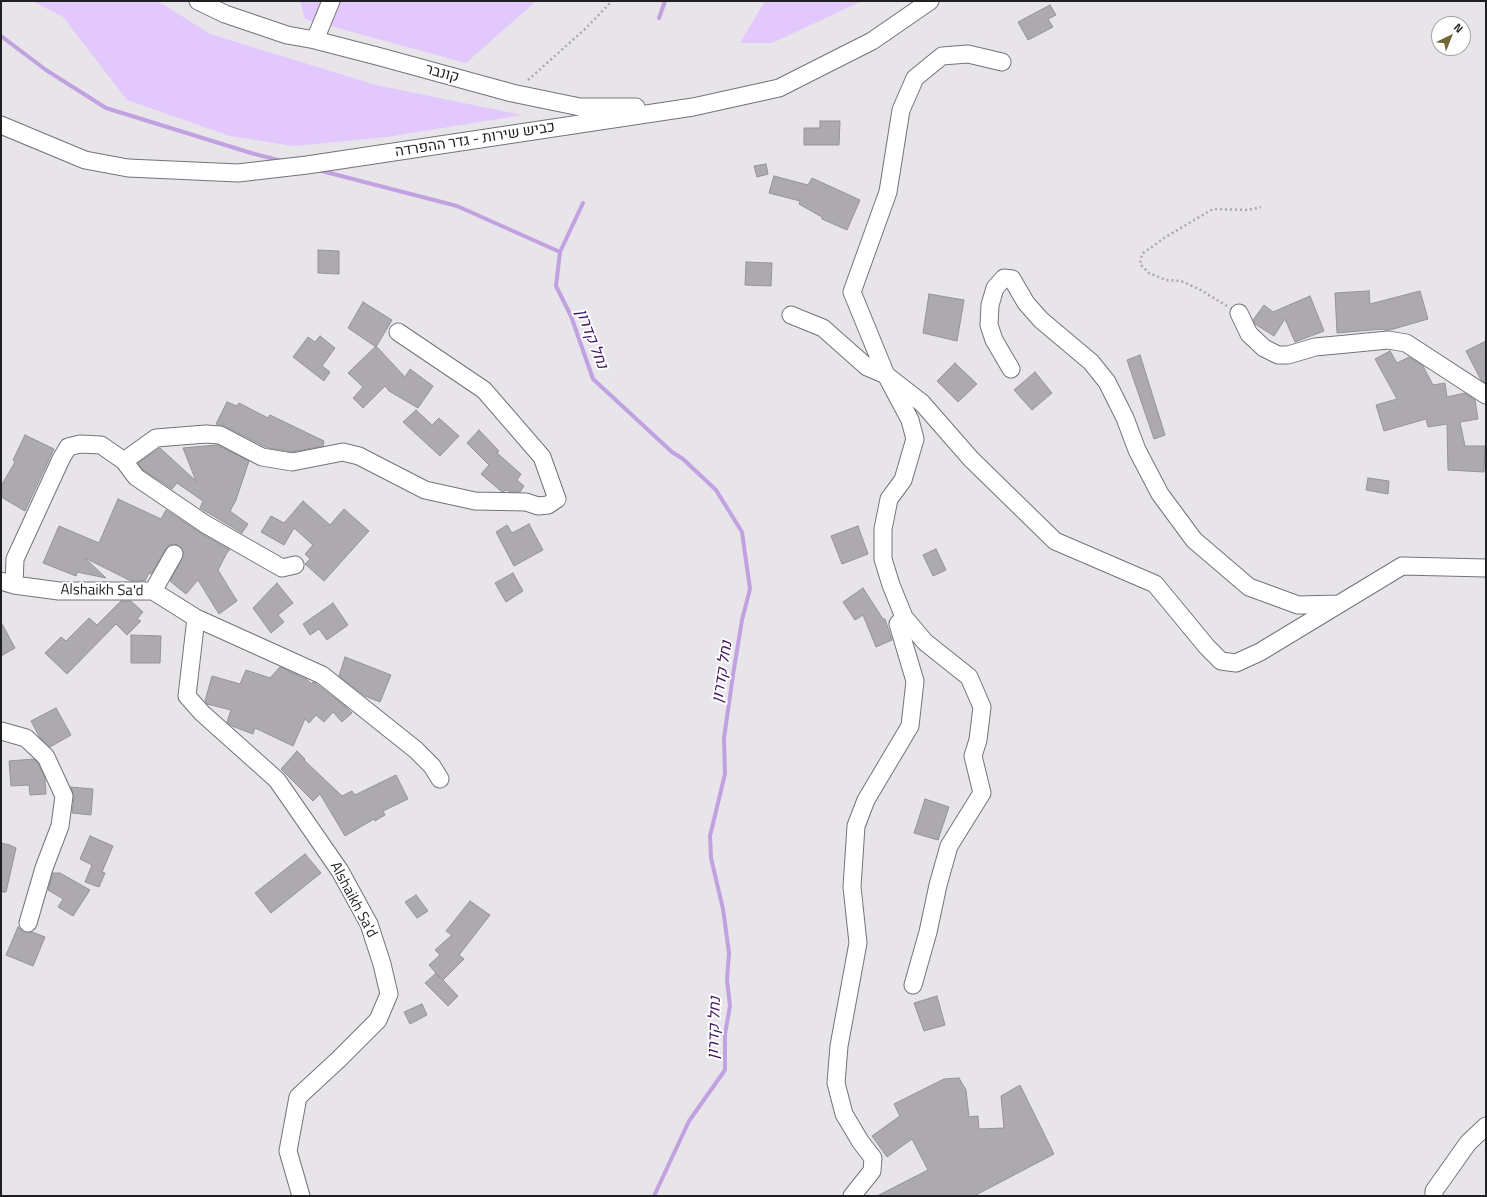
<!DOCTYPE html>
<html>
<head>
<meta charset="utf-8">
<style>
	body { margin:0 }
	#map { position:relative; width:1487px; height:1197px; overflow:hidden; background:#e7e4ea; font-family:"Titillium Web",sans-serif }
	canvas { display:block }
	.frame { position:absolute; inset:0; border:2px solid #201f21; pointer-events:none }
	.north { position:absolute; left:1431px; top:16px; width:40px; height:40px; box-sizing:border-box; background:#fff; border:1px solid #a6a5a6; border-radius:50%; rotate:43deg; font-size:11px; font-weight:700; line-height:16px; text-align:center; color:#201f21 }
	.north::after { content:''; display:block; margin:auto; width:14px; height:18px; background:#736835; clip-path:polygon(50% 0,100% 100%,50% 72%,0 100%) }
</style>
</head>
<body>
<div id="map">
<canvas width="1487" height="1197"></canvas>
<div class="frame"></div>
<div class="north">N</div>
</div>
<script>
const g = document.querySelector('canvas').getContext('2d');
g.lineJoin = 'round';
function fill(path, color) {
  g.fillStyle = color;
  g.fill(path, 'evenodd');
}
function toPath(rows) {
  const path = new Path2D();
  for (const r of rows) {
    path.moveTo(r[0], r[1]);
    for (let i = 2; i < r.length; i += 2) path.lineTo(r[i], r[i + 1]);
  }
  return path;
}
function stroke(path, color, width, dash) {
  g.strokeStyle = color;
  g.lineWidth = width;
  g.lineCap = dash ? 'butt' : 'round';
  g.setLineDash(dash || []);
  g.stroke(path);
}
function label(font, color, halo, rows, align = 'center') {
  g.font = font + ' "Titillium Web",Heebo,sans-serif';
  g.lineWidth = 4;
  g.setLineDash([]);
  g.textBaseline = 'middle';
  g.strokeStyle = halo;
  g.fillStyle = color;
  for (const [text, x, y, turn = 0] of rows) {
    g.save();
    g.translate(x, y);
    g.rotate((+turn || 0) * Math.PI / 180);
    g.textAlign = isNaN(turn) ? turn : align;
    if (halo) g.strokeText(text, 0, 0);
    g.fillText(text, 0, 0);
    g.restore();
  }
}
const green = toPath([
	[32,1,158,1,210,34,376,85,522,115,387,137,293,146,230,136,127,100,63,17],
	[300,1,536,1,466,63,305,19],
	[765,1,862,1,772,43,740,43]
]);
const stream = toPath([
	[659,18,665,1],
	[1,36,46,70,106,108,251,153,282,161],
	[318,170,457,206,560,252],
	[583,203,560,252,556,286,571,316,593,379,672,452,683,459,716,490,742,532,750,589,742,620,733,675,724,738,725,774,710,836,711,858,723,909,729,953,727,980,730,1006,725,1034,725,1070,689,1121,654,1196]
]);
const building = toPath([
	[1050,5,1056,15,1048,19,1053,27,1028,40,1018,22,1050,5],
	[820,121,840,121,839,145,804,145,804,128,820,128,820,121],
	[766,164,768,174,757,177,754,166,766,164],
	[774,176,808,185,812,178,860,200,847,230,822,219,822,217,799,204,800,201,769,193,774,176],
	[318,250,339,251,339,274,318,273,318,250],
	[746,262,772,263,771,286,745,285,746,262],
	[1369,291,1370,304,1420,291,1428,319,1390,330,1384,330,1383,329,1337,333,1335,293,1369,291],
	[929,294,964,300,957,341,923,333,929,294],
	[1310,296,1324,331,1295,342,1285,319,1274,336,1255,324,1253,320,1264,305,1273,312,1310,296],
	[363,302,392,320,376,347,348,328,363,302],
	[320,336,335,348,322,366,330,372,324,381,293,357,308,337,315,342,320,336],
	[1486,341,1486,383,1481,380,1466,351,1486,341],
	[376,346,405,377,410,369,433,386,418,408,389,391,385,386,363,408,353,398,363,387,348,373,376,346],
	[1390,351,1397,363,1409,357,1423,366,1433,385,1445,383,1447,397,1465,393,1475,400,1478,419,1460,422,1465,446,1485,446,1484,472,1448,470,1447,424,1428,427,1426,419,1384,431,1376,405,1397,399,1375,359,1390,351],
	[1140,355,1165,435,1154,439,1127,360,1140,355],
	[955,363,977,384,958,402,937,381,955,363],
	[1035,372,1052,393,1032,410,1014,390,1035,372],
	[227,402,237,406,239,403,268,418,270,415,324,441,323,446,292,452,268,448,256,442,225,426,216,424,227,402],
	[416,410,432,425,439,418,459,436,440,456,403,422,416,410],
	[479,430,499,451,497,453,521,474,517,480,524,486,520,492,509,492,507,490,502,492,481,474,489,465,467,443,479,430],
	[25,435,54,449,25,511,1,497,1,486,15,462,13,460,25,435],
	[217,445,249,461,236,500,230,511,248,524,242,533,200,508,203,501,177,483,172,489,143,470,138,463,160,448,196,481,183,448,217,445],
	[1368,478,1389,481,1388,494,1366,490,1368,478],
	[118,499,161,519,166,510,199,532,230,550,228,551,218,570,237,601,219,614,198,580,186,594,170,581,184,554,182,549,179,546,174,544,169,545,166,549,151,574,149,573,145,581,131,581,85,558,106,578,77,572,76,576,43,563,59,526,99,543,118,499],
	[303,501,330,525,344,509,369,531,324,581,305,564,310,559,305,554,313,545,294,528,284,545,261,532,271,516,284,523,303,501],
	[529,524,543,550,514,566,496,532,507,525,512,533,529,524],
	[858,526,868,554,842,564,831,536,858,526],
	[936,549,946,570,933,576,923,555,936,549],
	[513,573,523,591,506,602,495,583,513,573],
	[277,583,293,603,278,615,284,622,271,633,253,608,277,583],
	[863,588,883,619,885,619,892,640,876,647,863,615,855,620,843,602,863,588],
	[121,601,131,601,143,612,137,619,141,621,127,635,116,624,67,674,45,653,61,637,66,641,89,618,97,625,121,601],
	[333,603,348,625,327,640,319,629,310,635,303,624,333,603],
	[1,622,15,648,1,656,1,622],
	[131,635,161,636,160,663,131,663,131,635],
	[345,657,391,675,380,702,365,696,339,676,345,657],
	[280,667,306,679,312,684,313,682,315,683,345,706,352,713,342,722,333,712,324,722,316,715,309,723,305,719,293,746,255,728,253,734,232,726,227,722,231,710,207,704,205,701,212,676,240,684,246,670,270,678,280,667],
	[56,708,71,735,50,747,40,738,31,721,56,708],
	[297,751,305,759,304,760,342,796,352,791,355,795,396,775,408,799,383,811,385,815,375,821,374,819,345,836,320,794,313,801,281,769,297,751],
	[34,759,38,763,45,778,46,794,30,795,29,785,11,786,9,761,34,759],
	[71,787,93,789,91,815,72,813,74,797,71,787],
	[925,799,949,807,938,840,914,833,925,799],
	[90,836,113,846,102,872,105,873,99,887,85,882,92,865,80,859,90,836],
	[1,843,10,845,16,848,6,892,1,892,1,843],
	[305,854,321,873,271,913,255,893,305,854],
	[53,873,60,873,90,890,73,916,58,907,63,899,48,890,53,873],
	[416,895,428,911,417,918,405,902,416,895],
	[470,901,490,915,459,955,464,959,443,980,458,996,448,1006,425,983,436,973,441,979,429,965,440,955,435,950,452,935,446,931,470,901],
	[18,927,25,932,32,932,45,937,33,966,6,955,18,927],
	[937,996,945,1025,924,1031,914,1003,937,996],
	[422,1004,427,1015,410,1024,404,1012,422,1004],
	[959,1078,966,1090,969,1117,978,1116,979,1129,1004,1128,1001,1096,1020,1085,1054,1154,974,1196,877,1196,928,1170,912,1139,887,1157,872,1136,900,1116,894,1104,944,1079,959,1078]
]);
const path = toPath([
	[528,80,585,29,612,1],
	[1227,306,1199,289,1181,281,1166,280,1149,273,1140,264,1142,254,1164,238,1213,209,1248,210,1261,207]
]);
const minor = toPath([
	[198,1,225,14,287,35,315,40,377,56,512,93,580,107,636,107],
	[315,40,331,1],
	[1002,62,968,54,942,56,915,78,901,110,888,192,852,292,886,375,922,403,971,459,1055,541,1155,584,1207,647,1221,661,1236,663,1260,652,1402,566,1486,568],
	[1,125,85,160,128,168,238,173,307,165,693,107,779,88,872,41,930,1],
	[1239,313,1249,334,1264,348,1278,355,1288,355,1315,347,1347,344,1388,340,1406,343,1486,395],
	[791,315,823,328,867,367,886,375,910,420,915,439,903,480,889,499,883,529,883,559,891,585,904,617,925,642,969,677,982,707,978,740,973,756,982,793,949,846,938,885,928,932,913,985],
	[1011,369,994,340,989,325,990,305,995,288,1004,278,1012,279,1026,303,1041,320,1091,362,1107,382,1125,418,1137,450,1160,494,1194,540,1249,587,1298,605,1339,604],
	[124,461,136,477,205,524,282,568,295,565],
	[1,581,14,585,59,591,153,591,196,618,322,675,416,750,432,766,440,779],
	[14,585,15,559,61,459,68,447,80,444,101,445,124,461,156,438,206,434,220,435,262,457,292,462,343,452,359,456,425,490,475,501,526,502,538,506,548,505,557,499,542,457,484,390,398,332],
	[153,591,174,554],
	[196,618,187,696,202,713,277,780,340,871,369,924,382,964,389,994,378,1020,338,1060,298,1097,288,1151,301,1196],
	[1,731,26,738,46,757,64,796,60,826,44,868,28,923],
	[852,1196,872,1171,873,1158,860,1141,844,1114,836,1083,839,1046,858,943,852,887,856,826,866,800,910,726,915,681,898,624,904,617],
	[1434,1196,1434,1191,1468,1143,1486,1126]
]);
const streetNames = [
	["קונבר",442,74,15],
	["כביש שירות - גדר ההפרדה",475,140,-9],
	["Alshaikh Sa'd",102,591,1],
	["Alshaikh Sa'd",353,900,62]
];
const waterNames = [
	["נחל קדרון",591,339,69],
	["נחל קדרון",723,672,-81],
	["נחל קדרון",715,1028,-88]
];
fill(green, '#e2c8fc');
stroke(stream, '#c1a1e0', 4);
fill(building, '#acaaaf');
stroke(building, '#959398', 1);
stroke(minor, '#757378', 19);
stroke(path, '#aaa8ad', 2.5, [2, 3]);
stroke(minor, '#fff', 17);
label('15px', '#201f21', '#fff', streetNames);
label('italic 16px', '#40145f', '#fff', waterNames);
</script>
</body>
</html>
